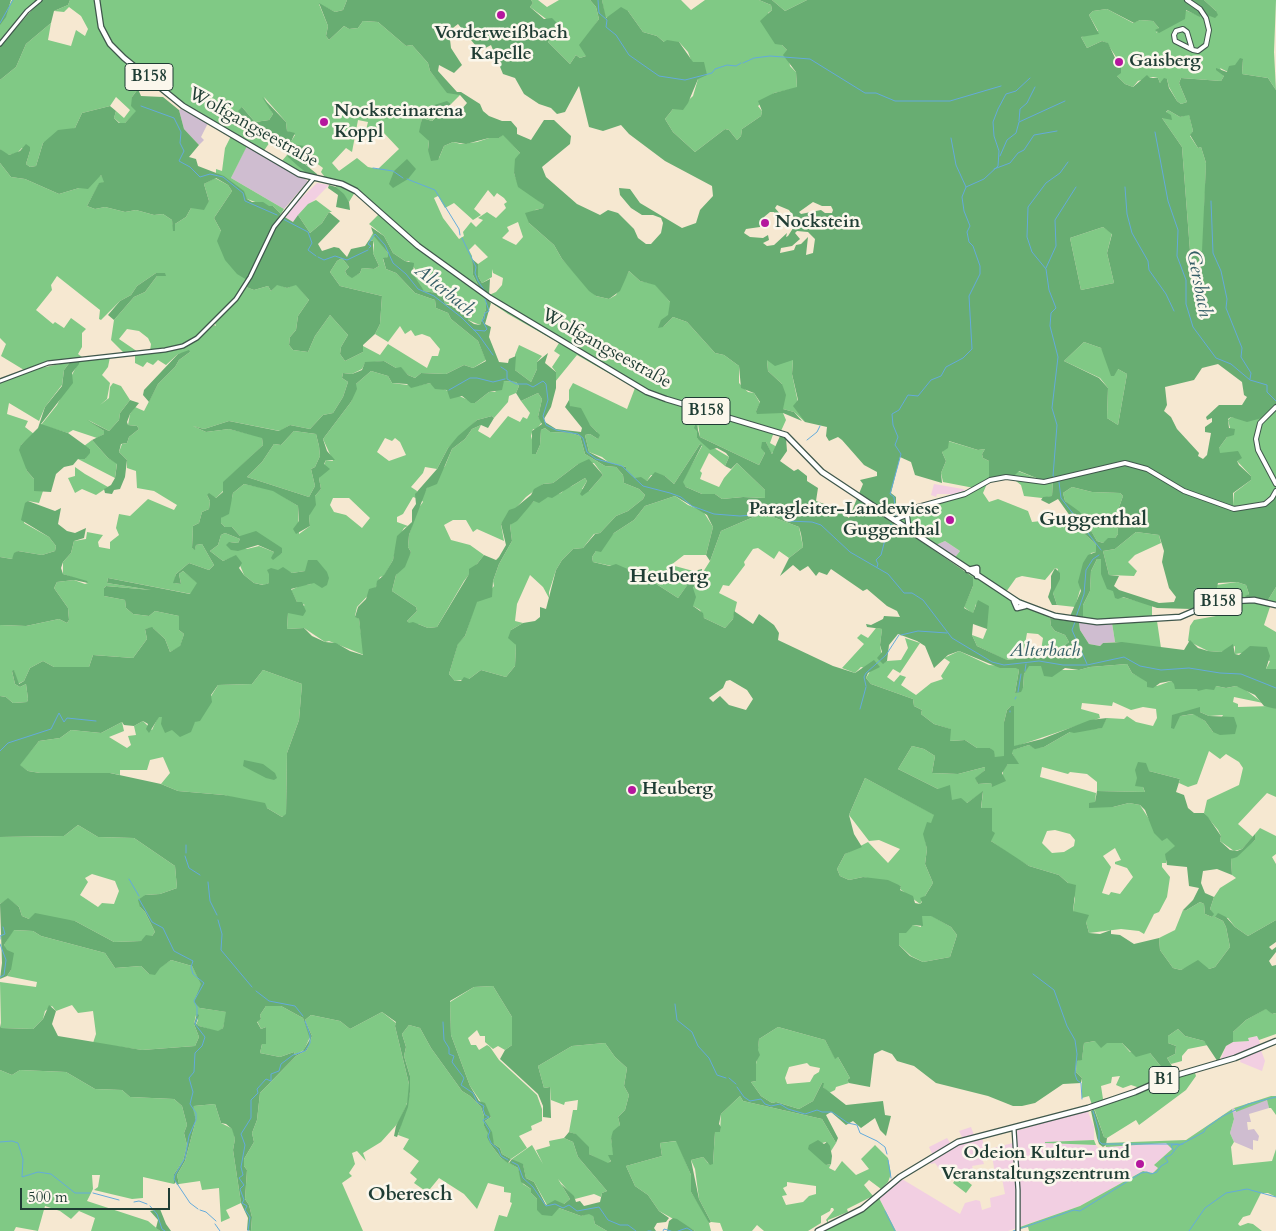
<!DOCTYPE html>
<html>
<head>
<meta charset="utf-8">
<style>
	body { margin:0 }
	#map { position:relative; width:1276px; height:1231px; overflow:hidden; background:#f6e8d1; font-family:Cardo,serif }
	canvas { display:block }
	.scale { position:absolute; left:20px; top:1188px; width:150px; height:22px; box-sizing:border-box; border:2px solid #1f3d34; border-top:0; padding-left:6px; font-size:15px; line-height:18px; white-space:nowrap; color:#1f3d34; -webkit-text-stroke:4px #fbf7ec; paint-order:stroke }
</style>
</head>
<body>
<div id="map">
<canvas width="1276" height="1231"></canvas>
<div class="scale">500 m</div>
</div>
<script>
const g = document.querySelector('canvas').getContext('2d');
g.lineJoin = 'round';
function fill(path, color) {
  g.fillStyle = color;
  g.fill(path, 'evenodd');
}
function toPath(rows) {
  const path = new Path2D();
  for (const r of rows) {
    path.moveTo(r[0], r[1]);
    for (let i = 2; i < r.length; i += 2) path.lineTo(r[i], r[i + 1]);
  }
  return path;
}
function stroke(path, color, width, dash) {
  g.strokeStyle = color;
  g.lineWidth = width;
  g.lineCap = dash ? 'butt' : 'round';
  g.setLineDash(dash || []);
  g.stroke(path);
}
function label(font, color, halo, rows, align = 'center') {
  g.font = font + ' Cardo,serif';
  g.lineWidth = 5;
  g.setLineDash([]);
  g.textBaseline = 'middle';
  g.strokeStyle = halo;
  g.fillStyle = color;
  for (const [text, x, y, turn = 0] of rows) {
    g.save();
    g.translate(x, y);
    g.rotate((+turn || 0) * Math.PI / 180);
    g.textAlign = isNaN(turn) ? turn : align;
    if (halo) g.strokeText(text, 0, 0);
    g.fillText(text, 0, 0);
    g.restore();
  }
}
const built = toPath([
	[317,183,329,185,293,222,283,216],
	[934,484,963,489,966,491,951,496,950,494,937,494,936,497,931,495],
	[1258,1036,1260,1044,1254,1048,1220,1061,1226,1046,1233,1042,1248,1041,1248,1038],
	[1261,1050,1265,1061,1262,1071,1240,1062,1241,1059],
	[1084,1111,1088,1112,1094,1127,1094,1140,1045,1143,1096,1145,1102,1153,1101,1160,1104,1161,1106,1147,1110,1146,1166,1143,1172,1149,1154,1165,1158,1168,1153,1173,1143,1171,1080,1206,1008,1231,896,1231,879,1198,902,1179,960,1214,965,1203,976,1200,980,1201,982,1210,991,1207,990,1198,1005,1194,1001,1173,995,1174,991,1149,984,1151,981,1155,984,1164,972,1166,974,1172,955,1169,944,1176,935,1163,931,1164,928,1161,933,1156,929,1147,947,1138,951,1144,963,1139,959,1131,971,1127,974,1135,981,1134,985,1150,1013,1143,1012,1132]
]);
const industrial = toPath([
	[181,109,208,123,201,137,204,140,199,145,184,129,179,110],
	[247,145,308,181,284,209,231,178],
	[945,541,960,551,952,561,941,554,936,545],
	[1079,623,1112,623,1115,642,1103,643,1100,646,1089,644,1080,630],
	[1267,1099,1269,1108,1249,1114,1251,1122,1247,1122,1248,1130,1254,1129,1259,1136,1258,1141,1253,1140,1253,1150,1234,1142,1230,1133,1234,1119,1232,1109,1234,1108,1235,1112]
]);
const green = toPath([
	[12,0,35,0,37,3,0,44,0,24],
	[70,0,347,0,343,10,335,12,319,4,328,26,326,36,329,40,344,26,349,29,358,28,363,21,378,22,406,46,412,45,428,63,430,71,439,82,460,95,451,104,447,102,432,121,422,118,421,125,429,141,428,150,439,158,444,146,453,142,461,144,477,142,489,138,499,138,503,134,520,153,514,173,519,187,523,188,544,205,544,208,535,210,529,223,554,245,562,259,596,296,609,299,616,295,629,271,640,281,655,284,670,302,671,309,663,327,673,317,687,322,715,353,724,355,739,366,739,383,748,392,754,393,760,403,756,411,783,413,786,420,781,431,775,429,770,443,777,447,775,452,771,453,766,442,763,449,765,453,759,465,700,437,698,424,697,438,729,457,725,466,709,453,700,471,702,473,700,479,719,487,724,478,737,463,765,490,765,498,743,497,722,499,715,494,702,494,686,487,682,482,702,446,700,444,674,484,665,476,651,475,647,481,635,478,625,470,626,467,608,462,602,457,589,452,585,435,590,434,598,439,597,432,569,405,569,390,573,383,627,409,635,388,577,355,555,382,556,372,552,367,560,355,554,351,559,343,508,314,486,299,486,309,480,325,468,320,450,304,445,304,443,294,424,291,417,284,413,274,415,269,409,261,405,261,393,253,384,236,369,224,380,213,355,192,349,202,336,187,334,180,312,177,281,162,287,155,306,171,319,177,324,176,321,172,323,168,315,162,310,168,296,157,300,152,299,147,290,143,295,135,287,131,286,122,264,97,273,114,269,120,255,122,242,107,245,121,250,126,266,131,272,139,261,155,247,146,231,178,284,209,281,214,273,206,269,207,247,199,232,183,216,173,216,169,222,171,225,148,231,136,184,105,143,74,138,89,132,97,137,111,125,123,121,124,114,118,116,111,124,118,130,110,116,97,110,106,82,113,75,128,43,143,36,166,30,167,26,164,30,151,22,148,17,153,9,155,4,154,0,149,0,80,16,67,26,44,51,23,48,40,71,46,76,30,85,36,88,29,81,16,69,7,64,12,54,11,68,5],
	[358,120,368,122,365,134,373,140,383,132,399,149,378,169,368,167,357,158,339,171,332,163,346,148,352,152],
	[488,190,494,197,497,193,504,198,507,202,504,204,506,208,496,218,487,212,478,218,483,220,476,227,471,222,463,232,464,236,459,239,443,218,434,198,438,196,445,208,454,203,473,220,481,215,474,209],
	[518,222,523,237,516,245,502,238,509,231,507,227],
	[475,244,488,257,478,264,478,276,482,283,492,277,492,269,493,273,503,278,502,285,496,292,489,295,479,287,473,275,472,256,469,250],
	[531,0,538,0,547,7,559,0,590,0,596,7,599,19,588,35,586,56,580,58,576,55,570,64,548,42,557,27,530,7,533,3],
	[602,0,681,0,691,10,705,0,759,0,771,5,772,10,768,13,782,45,787,50,790,66,796,72,797,88,774,93,758,106,762,111,761,116,742,129,741,136,737,140,729,130,725,129,695,152,673,132,665,119,673,109,680,108,693,96,698,79,688,52,679,42,664,42,657,36,643,32,628,11,605,18],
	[772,0,807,0,785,11],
	[1204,0,1276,0,1274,52,1276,90,1268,78,1242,74,1243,59,1228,72,1220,68,1224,76,1221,81,1181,78,1179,83,1187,102,1181,104,1177,101,1169,87,1167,79,1160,83,1158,78,1153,77,1138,81,1133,87,1125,84,1117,76,1116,57,1107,43,1102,41,1087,48,1081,37,1098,31,1089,15,1093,11,1107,9,1133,23,1140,20,1153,21,1159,28,1156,33,1185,10,1200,16,1202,13,1216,11],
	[1168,110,1180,117,1189,114,1193,131,1190,136,1198,148,1201,147,1206,163,1203,251,1190,251,1182,147,1162,118],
	[0,163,11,177,25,179,59,194,79,188,101,175,105,182,99,184,87,206,95,209,105,207,125,212,136,210,154,215,163,214,172,220,174,231,175,224,186,217,191,208,209,201,204,184,215,178,228,185,232,191,214,218,247,280,235,298,203,333,183,345,150,351,151,344,148,338,139,331,127,329,119,339,138,352,124,353,111,340,114,320,134,297,145,292,157,276,156,273,137,286,131,295,120,301,101,320,99,319,100,310,57,276,51,285,52,290,36,310,53,324,55,322,64,328,71,318,86,329,82,333,82,347,78,354,82,357,56,361,24,370,1,356,6,344,0,338],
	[316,200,332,212,329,212,322,223,310,233,298,215,308,204],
	[1103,227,1112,233,1107,253,1114,283,1081,290,1070,238],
	[373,233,388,253,388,257,383,259,386,269,396,273,415,293,435,300,436,308,448,313,451,319,478,341,486,360,473,368,464,365,446,374,421,373,415,378,408,375,401,368,396,368,384,361,365,363,362,369,352,374,343,373,342,378,348,382,343,397,333,413,323,415,310,429,290,425,280,431,229,421,204,429,193,426,206,432,229,429,262,437,263,445,224,482,223,491,216,498,207,495,210,501,209,509,202,512,199,523,193,526,192,548,195,549,196,545,202,544,214,565,209,570,189,563,176,574,174,583,181,584,179,574,183,571,198,583,191,594,108,578,107,583,151,590,106,586,104,588,104,596,125,600,126,608,133,614,149,616,155,611,179,616,179,630,184,634,180,647,170,652,165,639,153,628,145,629,147,639,133,658,93,655,89,667,54,667,43,661,30,668,24,681,18,684,14,671,12,671,15,684,20,687,26,684,28,699,27,702,13,703,6,697,0,696,0,625,26,626,59,619,67,623,69,620,68,608,54,588,57,582,74,580,85,584,88,583,63,574,63,562,71,553,74,541,86,539,87,532,103,535,98,542,99,547,110,549,110,542,119,535,116,528,119,514,130,516,148,499,174,510,177,505,154,491,137,488,136,471,127,468,127,460,119,452,122,444,127,443,129,437,139,429,137,426,128,425,130,414,135,407,144,411,158,384,175,367,179,360,190,352,178,354,166,365,158,360,153,365,147,362,143,367,135,363,135,355,175,349,198,339,214,325,216,326,215,323,246,287,254,290,268,286,271,291,277,284,287,288,296,284,309,300,298,316,296,330,290,337,289,345,293,350,308,352,315,336,330,315,348,335,341,347,340,354,345,361,363,352,363,346,380,355,388,344,427,368,432,356,438,356,440,349,430,337,422,334,415,336,411,330,405,334,400,326,388,342,375,334,380,324,382,296,340,286,330,272,337,261,342,258,349,267,345,271,347,275,352,277,360,273,362,268,374,269,379,266,373,253,374,245,373,241,369,240],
	[1084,342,1101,348,1118,369,1127,374,1118,425,1107,418,1108,388,1100,378,1064,361],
	[519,345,542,356,537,362,537,369,531,382,515,370,515,355],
	[110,357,108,367,102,375,110,383,107,399,100,405,109,398,110,387,113,383,121,386,130,400,120,413,119,420,109,431,88,420,104,431,104,434,97,438,73,430,68,433,41,425,57,405,79,361],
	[793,359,792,374,800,412,805,422,794,412,783,409,782,384,768,371,767,360],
	[70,362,64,370,62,385,45,407,39,421,9,403,7,414,28,421,25,427,34,434,21,445,27,471,34,479,34,491,43,491,39,503,28,501,24,523,49,537,56,546,55,551,42,555,18,551,12,559,0,557,0,382,30,370],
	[371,371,388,376,392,383,416,386,430,383,475,403,489,392,495,392,504,381,516,382,519,386,516,393,509,396,508,402,494,418,492,416,477,420,448,448,437,469,425,467,423,473,411,487,417,491,416,498,413,497,403,514,397,517,397,522,408,526,404,528,398,539,393,560,384,576,380,577,376,587,357,607,355,616,359,619,364,655,329,641,325,642,304,628,287,629,288,613,305,605,297,602,291,590,302,585,311,584,305,571,292,573,285,570,269,574,269,583,264,585,254,583,244,575,236,556,223,561,210,551,218,545,221,535,225,533,240,539,238,543,229,542,247,549,259,546,274,552,273,556,282,553,240,536,232,527,225,527,221,523,221,518,232,498,233,493,244,484,273,490,298,506,299,534,310,526,309,516,315,496,321,489,319,478,326,460,333,461,323,439,351,402,356,384],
	[385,438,392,441,395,438,400,442,406,455,389,461,377,452],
	[333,498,349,498,370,518,362,528,346,515,334,512,330,505],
	[538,393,542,399,538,417,542,422,536,430,533,429,531,436,536,454,540,445,541,430,545,428,550,432,571,433,580,436,585,454,605,466,616,467,623,475,624,483,639,489,645,495,643,499,628,511,616,516,600,533,594,534,583,548,573,549,562,560,556,570,549,592,549,598,543,587,530,575,517,604,515,621,523,623,511,630,516,645,515,666,506,677,481,670,469,679,455,681,449,674,458,643,465,636,476,602,484,598,494,586,493,581,499,564,512,541,510,525,534,501,561,493,566,488,572,486,585,478,587,481,582,489,589,491,603,475,594,463,578,464,553,483,543,484,526,497,501,524,504,541,477,529,473,532,466,520,453,520,444,525,451,540,470,545,484,555,464,581,437,627,428,628,418,624,409,624,407,621,417,611,416,607,392,591,396,575,411,552,408,547,409,535,417,510,423,502,421,499,427,488,445,466,452,449,465,439,472,429,481,425,478,431,490,438,508,416,520,422,523,417,527,419,530,413,521,401],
	[1276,408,1276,494,1273,493,1264,501,1248,506,1233,505,1234,493,1251,480,1251,476,1237,461,1219,453,1219,448,1227,437,1230,428,1228,420,1231,417,1243,419],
	[294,431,316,434,319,446,320,456,315,467,311,469,315,486,309,497,247,477,262,462,274,444,281,445],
	[92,440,108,458,117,463,115,478,78,459,85,459,90,449,84,446],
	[948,441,978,450,985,449,982,454,983,458,989,461,989,479,983,493,989,502,998,499,1028,511,1032,522,1041,521,1044,517,1080,530,1096,544,1096,552,1091,553,1075,607,1057,605,1053,593,1058,569,1055,568,1045,580,1022,576,1016,578,1006,592,1046,612,1050,618,1051,626,1055,631,1065,635,1069,642,1060,649,1055,646,1041,650,1043,638,1038,634,1027,633,1025,644,1031,645,1041,652,1039,656,1006,660,977,646,972,635,983,639,987,629,976,604,973,614,964,607,973,586,973,577,952,561,960,551,945,541,936,545,941,554,896,524,897,517,904,515,916,506,974,488,943,482,941,473,946,461,942,452],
	[75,467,85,474,108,487,96,495,82,489,75,493,68,478,75,476],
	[1018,471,1044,481,1053,479,1052,496,1042,498,1024,496,1021,485,1012,478],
	[1072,487,1092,492,1120,493,1123,496,1117,513,1118,534,1115,538,1103,543,1097,541,1082,516,1065,501,1063,493],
	[675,496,688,505,703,511,713,527,706,555,684,555,671,565,697,572,678,598,644,576,636,576,630,570,593,562,592,557,596,551,614,533,634,520,645,506],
	[765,514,799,527,803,547,789,558,779,551,774,559,758,548,753,549,744,562,745,565,729,586,723,585,719,593,737,602,733,619,725,628,704,618,700,610,693,606,693,588,710,561,721,531,758,515],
	[1136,532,1159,535,1161,543,1135,555,1128,562,1137,571,1134,576,1109,575,1103,551,1115,549],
	[1097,559,1101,559,1114,590,1122,597,1152,605,1152,616,1149,618,1157,621,1161,648,1115,642,1112,623,1079,623,1083,618,1083,605,1090,591,1091,571],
	[1237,582,1246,585,1249,594,1246,596,1270,603,1268,600,1276,587,1276,606,1271,604,1264,625,1276,632,1276,669,1266,669,1270,661,1242,653,1235,654,1235,646,1221,652,1208,651,1188,641,1190,626,1194,620,1216,616,1214,600,1216,585],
	[876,628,882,629,880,645,883,663,887,661,901,660,908,648,905,638,920,643,900,673,893,669,887,677,894,682,900,675,906,677,901,685,916,695,931,683,943,679,941,676,950,662,944,658,959,651,989,665,1016,667,1019,670,1015,693,1023,688,1024,674,1028,666,1042,666,1043,670,1079,670,1090,667,1127,664,1132,673,1157,686,1171,681,1175,684,1175,689,1203,689,1216,686,1226,688,1236,686,1243,688,1263,703,1234,697,1233,702,1238,704,1238,707,1271,706,1276,709,1276,797,1267,793,1238,824,1253,837,1242,849,1234,851,1220,841,1221,836,1218,830,1204,813,1207,800,1239,785,1243,768,1239,762,1226,754,1220,759,1209,751,1197,784,1188,787,1179,783,1180,779,1149,771,1137,773,1145,792,1097,791,1097,782,1087,774,1070,772,1068,774,1042,767,1040,777,1096,793,1095,802,1113,807,1129,803,1140,805,1149,819,1176,846,1166,854,1166,863,1162,863,1162,867,1170,877,1167,897,1159,912,1154,914,1144,934,1139,931,1121,929,1089,933,1086,922,1073,911,1075,898,1068,883,1059,875,1029,866,1015,858,991,841,992,809,981,809,983,792,967,803,952,800,938,789,898,769,912,746,924,749,935,756,932,773,958,774,985,767,985,770,976,778,978,784,991,783,992,786,1003,777,1003,770,1008,764,1018,764,1012,753,1012,750,1029,745,1035,748,1044,747,1070,732,1101,728,1107,718,1124,719,1127,716,1136,722,1153,726,1157,718,1156,709,1143,707,1131,710,1113,702,1112,706,1082,703,1081,709,1099,714,1100,718,1014,747,1014,715,1011,706,1007,710,1004,722,1004,757,995,757,990,748,977,748,965,740,949,741,950,729,934,724,921,714,922,710,914,706,913,699,871,684,866,678,871,670,861,667,855,673,842,668,864,644,857,638,861,634,868,638],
	[1200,708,1200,712,1209,716,1223,715,1213,732,1205,721,1194,714,1180,716],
	[1055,830,1070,834,1075,840,1074,846,1064,852,1052,853,1042,843,1047,831],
	[1115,848,1121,860,1115,862,1115,864,1127,868,1133,877,1120,894,1111,892,1109,895,1102,893,1111,867,1103,856],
	[263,670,302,684,299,720,287,753,286,815,282,817,267,808,224,795,178,791,161,784,170,773,163,757,150,760,147,770,120,770,120,775,110,773,40,773,28,771,19,765,39,741,60,738,71,730,101,733,122,722,124,731,109,737,127,748,131,745,128,736,136,735,134,726,143,721,152,730,158,717,162,717,172,730,195,722,218,685,252,684],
	[865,778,935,815,925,839,927,849,925,864,933,883,920,904,900,889,901,886,863,877,849,880,840,876,837,869,845,854,868,842,888,863,900,849,879,840,869,841,849,815],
	[78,825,98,837,134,838,175,866,177,888,160,894,145,895,140,907,145,912,155,932,152,936,141,941,114,942,75,921,29,919,22,916,19,907,8,899,0,904,0,837,64,836],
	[92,874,115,881,119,891,114,904,102,903,98,907,80,895,88,882,85,878],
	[1260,828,1276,836,1276,854,1272,857,1276,864,1276,920,1248,936,1235,927,1228,918,1215,917,1223,921,1226,927,1230,947,1215,967,1209,969,1192,965,1181,970,1173,968,1160,950,1159,938,1175,930,1183,910,1185,911,1200,902,1204,904,1205,914,1212,917,1213,914,1210,909,1214,897,1220,888,1236,878,1232,875,1231,859,1255,840,1255,834],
	[922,916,932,916,951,927,957,935,950,957,923,962,911,956,899,945,899,933,913,925,921,927],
	[13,930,33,931,41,936,105,953,115,968,141,966,149,974,171,960,192,966,202,984,200,1008,227,1012,223,1028,218,1032,199,1026,196,1025,198,1020,196,1015,194,1024,199,1037,195,1046,142,1050,93,1043,96,1034,93,1011,78,1013,72,1005,56,1011,52,1006,45,1011,43,1019,33,1029,1,1028,0,982,36,987,37,982,7,976,11,970,4,945],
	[493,986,512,1017,512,1045,505,1050,498,1046,493,1049,485,1042,485,1036,480,1036,477,1030,468,1038,471,1045,476,1045,479,1050,487,1045,490,1047,499,1060,537,1095,542,1109,542,1121,531,1126,532,1130,519,1136,527,1148,511,1159,502,1154,500,1148,494,1144,485,1121,491,1117,470,1086,451,1035,450,1002,474,987],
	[266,1006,281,1006,303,1018,310,1037,304,1050,295,1055,294,1052,280,1057,260,1053,262,1044,266,1044,266,1027,261,1029,257,1021,261,1019,260,1015],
	[1267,1008,1272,1014,1276,1013,1276,1034,1259,1040,1257,1036,1248,1038,1249,1041,1233,1042,1233,1032,1246,1020],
	[382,1012,396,1023,395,1026,409,1084,409,1094,407,1104,399,1122,381,1142,363,1153,366,1161,357,1151,352,1153,355,1164,349,1173,352,1176,342,1183,363,1231,251,1231,252,1217,249,1205,245,1199,247,1170,244,1166,244,1159,254,1142,252,1133,257,1120,260,1093,296,1056,307,1050,312,1036,305,1020,311,1015,340,1021,350,1029],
	[409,1025,420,1028,431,1048,462,1091,470,1096,481,1107,484,1116,484,1126,489,1133,488,1137,491,1145,501,1158,518,1168,523,1184,531,1189,531,1193,537,1199,537,1210,559,1208,581,1216,589,1213,593,1215,595,1224,607,1231,494,1231,499,1215,507,1217,512,1203,510,1202,511,1193,504,1192,504,1187,488,1183,477,1209,464,1194,439,1178,430,1189,424,1190,414,1183,417,1179,410,1173,419,1161,403,1149,409,1139,398,1135,410,1092,410,1076,404,1056,406,1047,402,1034],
	[778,1027,825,1040,835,1058,838,1057,850,1078,847,1080,849,1083,836,1087,835,1090,829,1093,823,1087,822,1083,813,1101,799,1109,776,1102,772,1103,761,1096,751,1082,756,1081,755,1073,759,1039],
	[807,1063,810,1066,820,1068,819,1072,814,1075,810,1082,787,1084,785,1078,789,1067],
	[1178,1029,1185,1036,1204,1041,1208,1045,1188,1049,1182,1056,1182,1061,1171,1064,1167,1058,1175,1054,1176,1046,1168,1043,1168,1036],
	[1095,1041,1122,1043,1130,1052,1150,1053,1163,1069,1160,1070,1163,1078,1137,1090,1137,1087,1131,1085,1123,1088,1116,1085,1120,1076,1112,1077,1111,1083,1101,1086,1103,1099,1110,1098,1092,1105,1089,1096,1082,1098,1082,1078,1076,1072,1077,1061,1082,1059,1084,1043],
	[605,1043,615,1057,627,1068,624,1086,629,1095,625,1110,618,1117,620,1125,611,1138,614,1156,608,1164,589,1154,575,1134,569,1132,573,1110,577,1110,578,1100,565,1102,564,1105,551,1100,550,1087,544,1088,538,1066,572,1046],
	[0,1070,12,1075,20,1070,66,1072,95,1089,122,1090,130,1097,174,1099,182,1106,187,1125,184,1133,187,1145,183,1161,174,1174,174,1184,143,1177,143,1198,132,1199,94,1190,98,1187,100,1175,92,1175,93,1189,87,1201,148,1221,160,1231,91,1231,95,1218,79,1211,71,1219,60,1211,45,1206,38,1231,16,1227,14,1231,0,1231],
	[1195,1073,1196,1076,1186,1090,1139,1125,1136,1120,1107,1138,1104,1137,1094,1108,1171,1078],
	[740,1096,743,1101,822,1119,836,1143,831,1151,826,1142,822,1143,826,1165,831,1164,829,1168,835,1171,842,1161,856,1175,869,1169,861,1159,875,1145,888,1158,891,1174,888,1182,881,1189,869,1180,864,1185,873,1196,847,1209,848,1212,828,1220,828,1223,826,1220,834,1210,833,1208,831,1208,830,1211,821,1216,821,1223,808,1231,764,1231,757,1225,752,1231,723,1231,720,1223,711,1222,699,1199,695,1169,691,1160,703,1157,708,1163,713,1164,715,1132,720,1132,721,1114],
	[787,1182,816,1186,816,1194,809,1196,803,1202,786,1205,782,1196,787,1195,783,1188,787,1186],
	[1271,1096,1276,1096,1276,1124,1276,1115,1271,1108,1269,1108,1267,1100,1236,1112,1234,1108],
	[215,1104,221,1123,233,1129,235,1139,233,1150,241,1203,226,1210,230,1218,221,1222,219,1188,202,1190,200,1181,179,1184,177,1175,185,1161,196,1120,192,1109,194,1106],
	[1232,1109,1234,1119,1230,1133,1234,1142,1231,1147,1233,1165,1272,1161,1276,1149,1276,1197,1268,1193,1261,1193,1250,1215,1243,1217,1238,1224,1240,1226,1248,1223,1253,1224,1262,1231,1029,1231,1028,1227,1020,1229,1020,1227,1080,1206,1143,1171,1153,1173,1158,1168,1154,1165,1172,1149,1166,1143,1106,1147,1105,1143,1186,1140],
	[564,1138,573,1142,578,1157,607,1191,602,1193,601,1197,594,1194,575,1199,558,1179,570,1199,564,1204,547,1205,534,1182,526,1178,523,1165,512,1159,532,1145,543,1164,536,1150,550,1146,549,1141],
	[1094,1140,1096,1145,1045,1143,1045,1142],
	[677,1141,691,1175,691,1192,708,1219,711,1231,695,1231,659,1211,648,1195,635,1186,626,1166,662,1156,660,1143],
	[959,1175,972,1185,966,1193,953,1183],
	[879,1198,896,1231,820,1231,867,1207]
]);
const forest = toPath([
	[0,0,11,0,6,17,0,25],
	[34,0,70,0,68,5,54,11,51,23,26,44,16,67,0,80,0,46,38,3],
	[347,0,531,0,533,3,530,7,544,19,552,18,559,25,548,42,570,64,576,55,580,58,586,56,579,45,599,19,596,7,590,0,602,0,606,18,621,7,628,11,643,32,657,36,664,42,667,40,679,42,693,62,704,62,707,75,698,79,688,103,683,110,673,109,665,119,673,132,695,152,725,129,729,130,737,140,741,136,742,129,761,116,762,111,758,101,774,93,797,87,796,72,783,55,787,50,782,45,775,44,760,21,772,10,771,5,759,0,772,0,785,11,807,0,1204,0,1216,11,1218,15,1215,18,1202,13,1200,17,1186,10,1185,19,1159,33,1155,30,1159,28,1153,21,1140,20,1134,23,1107,9,1093,11,1089,15,1099,34,1081,37,1087,48,1102,41,1108,43,1117,62,1121,65,1121,73,1117,76,1125,84,1133,87,1147,75,1150,78,1158,78,1160,83,1164,78,1167,79,1169,88,1177,101,1181,104,1187,102,1179,83,1181,78,1221,81,1224,76,1216,70,1216,68,1227,72,1229,66,1235,65,1240,58,1243,59,1242,74,1268,78,1276,90,1276,408,1266,417,1247,422,1231,417,1228,419,1229,428,1235,429,1234,435,1227,437,1219,448,1220,453,1238,451,1242,458,1237,461,1239,465,1251,476,1251,480,1233,493,1233,505,1248,506,1264,501,1273,493,1276,494,1276,587,1268,600,1271,604,1250,600,1245,596,1249,594,1246,585,1237,582,1218,583,1214,600,1192,609,1157,608,1123,597,1118,599,1115,598,1113,591,1107,589,1101,574,1101,559,1097,559,1091,571,1090,591,1083,605,1083,618,1079,623,1080,630,1089,644,1100,646,1103,643,1122,642,1184,650,1190,640,1198,648,1208,651,1221,652,1233,644,1235,654,1239,655,1250,646,1267,647,1270,656,1266,669,1276,669,1276,709,1264,706,1255,695,1236,686,1226,688,1216,686,1214,690,1206,689,1198,691,1197,689,1175,689,1174,684,1171,681,1160,683,1153,688,1147,687,1147,682,1132,673,1127,664,1090,667,1079,670,1065,668,1052,677,1044,676,1041,666,1029,666,1024,674,1023,688,1021,692,1015,693,1019,670,1016,668,1000,668,959,651,948,655,934,668,925,646,917,641,898,634,889,645,887,661,883,664,877,658,882,652,880,645,882,629,867,627,866,624,871,625,883,619,884,616,900,617,897,611,887,606,867,589,863,591,831,569,827,575,819,572,816,576,808,566,800,571,793,565,780,576,789,558,803,547,801,534,799,527,765,514,758,515,721,531,710,561,706,555,713,527,707,515,675,496,645,506,634,520,614,533,601,552,596,551,592,557,593,562,610,566,616,564,630,570,636,576,644,576,678,598,698,570,702,569,702,574,693,588,696,597,693,606,703,613,704,618,725,628,733,619,734,611,753,624,759,614,774,625,779,633,778,640,833,666,855,673,874,660,880,667,868,673,866,678,871,684,913,699,914,706,922,710,921,714,934,724,951,729,950,741,965,740,977,748,990,748,994,751,995,757,1004,756,1004,722,1007,710,1011,706,1014,706,1014,746,1042,739,1090,720,1107,718,1102,728,1074,733,1070,732,1044,747,1035,749,1029,745,1013,750,1012,753,1019,764,1008,764,1002,773,1006,781,992,787,991,783,978,784,975,778,985,770,985,767,958,774,932,773,935,756,924,749,912,746,898,769,938,789,950,785,952,800,961,798,967,803,983,791,981,808,992,808,992,831,995,833,991,841,1029,866,1059,875,1068,883,1076,885,1073,911,1089,915,1086,922,1089,933,1100,934,1111,930,1111,934,1120,935,1134,944,1159,938,1160,950,1173,968,1181,970,1198,960,1209,969,1215,967,1230,947,1226,927,1223,921,1215,917,1218,913,1226,917,1235,927,1248,936,1276,920,1276,942,1269,947,1272,950,1276,947,1276,952,1269,961,1272,966,1276,965,1276,1013,1272,1014,1266,1009,1246,1020,1233,1032,1233,1042,1226,1046,1218,1062,1204,1041,1185,1036,1178,1029,1168,1036,1168,1043,1176,1046,1175,1054,1167,1058,1172,1066,1163,1069,1150,1053,1136,1057,1122,1043,1107,1043,1101,1048,1095,1041,1084,1043,1082,1060,1077,1061,1076,1072,1082,1078,1081,1083,1063,1084,1035,1103,1022,1106,1013,1106,988,1096,936,1083,914,1066,897,1061,892,1054,882,1050,874,1054,870,1087,849,1083,847,1080,850,1078,838,1057,835,1059,825,1040,778,1027,759,1039,758,1050,760,1055,756,1062,756,1081,751,1082,761,1096,772,1103,776,1102,799,1109,813,1101,822,1083,824,1083,823,1087,846,1105,883,1101,885,1115,891,1116,886,1136,880,1130,875,1118,861,1128,853,1121,846,1125,831,1112,826,1115,838,1138,836,1143,822,1119,743,1101,740,1096,721,1114,719,1124,721,1127,720,1132,715,1132,713,1164,710,1165,703,1157,691,1160,699,1199,711,1222,709,1223,691,1192,691,1175,676,1141,660,1143,662,1156,626,1166,635,1186,648,1195,659,1211,669,1218,666,1222,657,1223,654,1228,656,1231,607,1231,595,1224,593,1216,589,1214,581,1216,559,1208,552,1216,542,1215,537,1210,537,1199,531,1193,531,1189,521,1182,518,1168,509,1163,512,1159,523,1164,526,1178,534,1182,546,1205,555,1200,564,1204,570,1199,561,1184,574,1196,576,1202,580,1201,584,1206,600,1202,602,1193,607,1191,578,1157,573,1142,564,1138,569,1132,576,1134,589,1147,589,1154,608,1163,611,1161,608,1155,613,1155,611,1138,613,1131,620,1125,618,1117,625,1110,629,1095,624,1086,627,1068,615,1057,605,1043,572,1046,538,1066,544,1088,550,1087,551,1118,543,1117,543,1106,538,1094,500,1059,505,1050,512,1045,512,1017,493,986,474,987,450,1001,451,1035,470,1086,479,1101,485,1103,491,1117,485,1121,492,1132,494,1144,500,1148,502,1154,511,1159,508,1163,501,1158,491,1145,487,1137,488,1133,484,1126,484,1116,481,1107,470,1096,462,1091,431,1048,420,1028,409,1025,402,1034,406,1047,404,1056,410,1076,410,1092,408,1107,397,1137,394,1136,396,1126,407,1104,409,1084,395,1026,396,1022,382,1012,350,1029,340,1021,311,1015,305,1020,312,1036,307,1050,296,1056,260,1093,257,1120,252,1133,254,1142,244,1159,244,1166,247,1170,245,1199,249,1205,252,1217,251,1231,247,1230,248,1218,241,1203,233,1150,235,1139,232,1129,226,1124,221,1123,215,1104,194,1106,193,1109,196,1120,185,1161,177,1175,179,1184,177,1185,176,1182,174,1184,174,1174,183,1161,187,1145,184,1133,187,1125,182,1106,174,1099,130,1097,122,1090,95,1089,66,1072,20,1070,12,1075,0,1070,0,1023,1,1028,33,1029,43,1019,49,1005,56,1011,52,1024,58,1036,142,1050,195,1046,199,1037,194,1024,197,1014,199,1015,196,1024,199,1026,218,1031,223,1028,226,1012,200,1008,194,1002,201,984,192,966,171,960,160,968,155,975,149,974,141,966,115,968,105,953,41,936,33,931,14,930,4,945,7,950,14,953,11,970,7,976,0,979,2,963,0,904,8,898,19,907,22,916,29,919,35,913,75,921,114,942,141,941,146,935,152,936,155,932,145,912,140,907,138,900,145,895,160,894,177,888,175,866,134,838,98,837,78,825,64,836,0,837,0,696,6,697,13,703,27,702,28,699,26,684,20,687,15,684,12,671,14,670,19,684,24,681,30,668,43,661,54,667,89,667,93,655,133,658,147,639,145,629,152,627,165,639,170,652,180,646,184,634,179,630,179,616,155,611,149,616,133,614,126,608,125,600,104,596,104,588,106,586,151,590,107,583,108,578,190,594,197,583,183,571,179,574,181,584,173,583,176,574,189,563,209,570,214,565,202,544,196,545,195,550,192,548,193,526,199,523,202,512,209,509,210,501,207,495,209,493,216,498,223,492,223,482,263,445,262,438,229,429,206,432,193,426,204,429,229,421,279,431,290,425,310,429,323,415,333,413,343,397,348,382,342,378,343,373,352,374,362,370,365,362,384,361,396,368,401,367,408,375,415,378,421,373,446,374,464,365,473,368,486,361,478,341,451,319,448,313,436,308,435,300,415,293,396,273,386,269,383,258,388,257,388,253,374,236,371,227,384,236,393,253,405,261,414,263,413,274,424,291,443,294,445,304,462,309,467,314,468,320,474,324,480,325,486,309,486,299,491,303,485,324,491,327,489,337,499,362,508,363,509,359,516,356,515,370,531,382,537,369,537,362,548,353,545,363,556,372,556,388,551,407,544,419,545,422,556,429,581,432,582,428,565,407,569,400,570,406,581,408,590,425,600,435,598,439,590,434,585,435,589,452,608,462,626,467,626,470,635,478,641,477,647,481,655,472,665,476,674,484,700,444,702,445,683,482,686,487,702,494,715,494,722,499,743,497,765,498,765,490,737,463,731,469,725,466,729,457,726,453,717,448,710,450,701,442,697,438,697,431,694,428,696,423,700,437,759,465,765,453,761,448,762,442,766,442,772,454,780,436,786,438,787,451,780,461,794,471,798,469,807,476,807,481,818,488,816,501,835,508,849,518,863,484,860,480,877,476,877,472,864,465,842,440,838,437,829,441,826,436,827,427,805,422,793,406,798,400,792,374,793,360,775,366,767,360,768,371,782,384,786,395,783,409,794,412,802,421,783,413,757,414,756,411,760,402,754,393,741,388,739,366,724,355,715,353,687,322,673,317,663,327,658,328,661,320,668,315,670,302,655,285,640,281,629,271,620,291,609,299,596,296,589,291,562,259,554,245,529,223,525,213,543,208,544,205,518,187,514,173,515,159,520,153,503,135,499,138,489,138,466,144,453,142,444,146,438,160,431,161,428,150,429,141,419,132,422,118,432,121,435,118,431,112,431,106,447,101,451,104,441,112,461,110,467,103,460,95,447,93,430,71,428,63,412,45,406,46,378,22,363,21,358,28,349,29,344,26,329,40,326,36,328,26,319,3,335,12,343,10],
	[458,24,480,51,491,45,503,74,515,78,524,94,539,104,551,108,557,114,565,112,579,86,589,127,603,131,621,125,629,134,665,161,712,186,713,196,700,210,696,223,682,228,640,203,630,189,619,188,620,195,631,208,642,215,653,215,661,218,663,223,661,233,651,244,646,244,638,238,634,229,618,213,608,210,600,215,577,204,546,177,542,167,570,144,571,136,554,120,544,120,531,140,517,134,517,128,511,121,502,121,489,116,483,111,480,104,461,92,457,92,438,71,439,65,454,73,462,65,451,48,449,31],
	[1168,110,1180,117,1189,115,1193,131,1190,135,1198,148,1201,147,1206,163,1202,251,1190,251,1182,147,1162,118,1172,120,1171,115,1166,112],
	[813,202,822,206,831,206,833,210,832,213,825,213,821,210,801,214,799,212],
	[777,205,789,210,797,222,788,236,786,237,787,233,774,245,767,246,763,243,769,240,768,235,763,238,750,237,744,233,746,229,760,227,764,217,770,212,774,212,779,219,781,215,775,208],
	[1103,227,1112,234,1107,253,1114,283,1081,290,1070,238],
	[797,231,808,232,815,239,813,253,806,255,808,237,801,244,796,245,794,250,780,253,781,248,792,246,800,239,795,233],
	[1084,342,1101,348,1111,376,1114,376,1118,369,1127,374,1118,425,1107,418,1108,388,1099,378,1064,361],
	[1218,364,1242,382,1244,395,1247,397,1242,405,1219,405,1206,417,1207,420,1212,418,1212,422,1205,427,1205,432,1211,433,1207,455,1203,459,1198,456,1199,453,1177,429,1171,417,1164,411,1167,405,1165,387,1194,380,1202,368],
	[371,371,388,376,392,383,407,384,411,388,430,383,435,389,447,390,450,399,462,396,471,403,475,403,489,392,502,390,504,381,516,382,519,386,516,393,521,401,538,393,542,399,538,417,542,424,532,431,532,454,536,454,540,445,541,430,545,428,550,432,571,433,580,436,585,454,605,466,616,467,623,475,624,483,639,489,645,495,643,499,628,511,616,516,600,533,595,534,583,548,573,549,562,560,556,570,546,609,540,607,540,617,535,621,523,623,511,630,508,638,516,645,515,666,506,677,481,670,469,679,464,677,461,681,455,681,449,674,458,644,465,636,477,602,492,597,493,581,499,564,512,541,510,525,517,521,534,501,539,503,548,497,552,498,585,478,587,481,580,494,582,496,589,491,603,475,589,459,578,464,553,483,543,484,534,489,531,495,515,508,509,510,501,524,506,545,499,557,496,560,484,555,477,564,469,569,469,574,437,627,428,628,413,622,409,623,407,621,417,611,416,607,392,591,396,575,405,567,411,552,408,547,409,535,427,488,437,484,452,449,465,439,472,429,481,425,488,428,494,418,492,416,477,420,458,436,448,448,437,469,415,494,416,504,412,510,412,522,397,536,393,560,384,575,377,581,376,587,369,589,366,599,358,607,355,617,359,619,363,655,350,651,336,643,325,642,312,636,304,628,287,629,288,613,303,616,306,611,302,602,297,602,291,589,314,583,322,588,327,585,329,578,327,572,317,560,308,560,305,571,292,573,283,567,278,570,271,568,267,570,269,574,269,583,263,585,254,583,244,575,239,568,242,563,236,555,223,561,210,551,218,545,221,535,225,533,240,539,238,543,229,542,226,545,231,550,238,551,258,545,274,552,271,558,273,560,282,553,282,548,256,531,240,536,232,527,225,527,221,523,221,518,229,514,233,493,244,484,273,491,298,506,299,521,293,529,296,534,310,526,309,516,316,505,315,496,321,489,319,478,330,469,324,464,326,460,335,460,327,451,323,439,351,402,357,389,356,384],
	[294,431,316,434,319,446,320,456,315,467,311,469,315,486,309,497,247,477,262,462,274,444,281,445],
	[949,441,978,450,985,449,982,454,983,458,989,461,989,479,1001,476,1012,478,1019,471,1044,481,1053,479,1052,496,1043,497,1041,500,1049,504,1058,499,1080,530,1096,544,1096,552,1088,555,1083,563,1078,582,1081,591,1068,621,1050,618,1051,626,1055,631,1065,635,1069,642,1060,649,1055,646,1041,650,1039,656,1007,660,977,646,972,635,973,624,987,629,989,606,978,600,973,613,964,608,973,586,973,577,896,524,896,497,891,493,900,457,911,462,915,475,942,483,941,473,946,461,942,452,948,448],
	[1072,487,1092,492,1120,493,1123,496,1117,513,1118,534,1115,538,1108,538,1103,543,1097,541,1080,512,1065,501,1063,493],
	[1136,532,1159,535,1164,551,1162,562,1169,588,1176,597,1174,602,1159,603,1119,590,1114,586,1119,576,1109,575,1103,551,1115,549],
	[263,670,302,684,299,720,287,753,286,814,282,817,267,808,265,803,224,795,178,791,161,784,110,773,40,773,28,771,20,765,39,741,60,738,71,730,101,733,122,722,124,725,134,726,143,721,148,724,146,729,149,733,159,717,162,717,161,724,165,733,172,730,180,737,191,732,195,722,200,721,212,702,211,695,218,685,252,684],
	[730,680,747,690,753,699,746,710,729,705,720,696,713,702,709,698,723,688,726,681],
	[865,778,934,815,931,823,927,822,923,834,927,849,925,864,933,883,925,896,920,898,922,902,920,904,915,903,913,896,900,890,901,886,888,880,863,877,849,880,840,876,837,869,845,854,862,847,854,834,849,815],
	[922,916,931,916,951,927,957,935,950,957,923,962,910,956,899,945,899,933,906,933,913,925,923,926],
	[266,1006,281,1006,303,1018,310,1039,303,1051,295,1055,294,1052,280,1057,260,1053,262,1044,266,1044,266,1027,261,1029,257,1022,261,1019,260,1015],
	[138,89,141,96,163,97,179,110,184,129,199,145,189,157,196,159,198,166,224,176,244,191,247,199,252,202,263,202,269,206,273,206,281,214,268,234,247,280,237,274,225,260,217,241,221,231,214,218,232,191,228,185,216,178,204,184,209,201,204,210,191,208,186,217,175,224,175,231,173,231,172,220,163,214,154,215,136,210,125,212,105,207,95,209,87,206,99,183,104,182,101,175,88,189,79,188,59,194,25,179,11,177,0,163,0,149,9,155,20,151,26,144,30,147,30,151,26,164,30,167,36,166,43,143,58,130,75,128,82,113,110,106,116,111,114,118,119,123,125,123,136,111,131,106,132,97],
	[262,97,286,122,287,131,295,133,290,144,305,146,296,157,317,174,317,176,308,174,298,166,288,157,284,148,272,139,266,131,255,132,238,111,242,107,255,122,269,120,273,114],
	[407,159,416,169,408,179,393,188,389,184,394,171],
	[329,185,336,187,344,194,349,202,350,210,336,207,338,195,328,188],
	[329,212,340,221,318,244,322,251,334,247,339,248,347,257,351,249,365,246,369,240,373,241,373,253,379,266,374,269,362,268,360,273,352,278,347,275,345,271,349,267,342,258,337,261,330,272,340,286,382,296,380,324,375,334,363,345,363,352,345,361,340,354,341,347,348,335,330,315,315,336,308,352,293,350,289,345,290,337,296,330,298,316,309,300,296,285,287,288,277,285,271,291,268,286,254,290,246,287,270,235,283,216,293,222,298,215,310,233,322,223],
	[472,259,478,264,478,276,482,283,490,279,489,295,479,287,473,275],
	[156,273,165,273,166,276,157,276,145,292,134,297,114,320,108,315,120,301,131,295,137,286],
	[189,350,190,352,179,360,175,367,158,384,149,402,143,395,144,390,178,354],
	[79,361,79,364,72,373,73,383,41,424,68,433,90,449,90,453,85,459,78,459,73,465,64,467,56,474,51,492,34,491,34,479,27,471,19,450,21,445,38,428,45,407,62,386,64,370,70,362],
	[130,400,139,403,130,414,127,422,128,425,137,426,139,429,129,437,127,443,121,444,119,452,127,460,125,477,120,489,114,490,112,494,105,493,104,489,111,485,115,478,117,464,108,458,92,440,104,434,104,431,87,420,109,431,119,420,120,413],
	[28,501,55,511,61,508,58,524,67,531,75,533,86,528,84,538,74,541,71,553,63,562,61,568,63,574,87,581,88,583,74,580,57,582,54,588,68,608,69,620,67,623,59,619,26,626,0,625,0,557,12,559,14,553,18,551,42,555,55,551,56,546,49,537,21,520,25,503],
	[1055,568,1060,573,1060,579,1053,593,1057,605,1052,605,1048,597,1051,588,1051,576],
	[1200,707,1200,712,1209,716,1234,717,1237,726,1235,734,1220,735,1213,732,1205,721,1193,714,1180,716,1174,729,1171,728,1172,715],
	[244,760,263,764,275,773,277,778,274,780,266,778,243,766],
	[1138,762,1146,763,1149,771,1180,779,1176,792,1184,795,1188,808,1194,813,1204,813,1208,817,1221,836,1220,841,1230,850,1237,851,1242,849,1255,834,1255,840,1237,857,1231,859,1232,875,1217,869,1203,871,1201,883,1205,893,1214,897,1210,909,1214,914,1212,917,1205,914,1204,904,1200,902,1185,911,1183,910,1193,900,1199,888,1189,886,1187,867,1167,865,1165,854,1175,846,1167,838,1162,841,1154,833,1145,810,1140,805,1129,803,1113,807,1089,808,1089,803,1095,802,1097,791,1145,792,1143,787,1135,786,1137,778,1135,770],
	[1094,1109,1104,1137,1107,1138,1106,1145,1103,1147,1099,1144,1097,1138,1091,1111],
	[818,1140,824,1144,827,1142,830,1146,832,1156,831,1164,826,1165,808,1149,809,1145],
	[160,1209,166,1224,171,1231,160,1231,156,1228,158,1220,150,1211],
	[673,1218,677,1219,695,1231,667,1231,669,1221]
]);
const stream = toPath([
	[598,0,599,13,607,20,606,27,616,35,629,55,659,76,685,80,712,73,715,69,727,65,736,66,741,63],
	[0,23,13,0],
	[743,63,754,58,770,56,810,59,865,93,876,93,895,101,950,101,1001,86],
	[141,106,174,118,181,132,180,143,184,151,179,161,190,167,200,177,210,174,223,177,243,193,245,201,277,215],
	[1019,121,1020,109,1027,103,1035,87],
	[1155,132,1168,201,1178,230,1177,256,1186,280,1186,304,1193,327,1216,358,1231,364,1250,380,1267,385,1267,392,1276,401],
	[951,138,956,165,966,187],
	[1000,156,1007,140,1016,133,1019,122,1065,101],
	[373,168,393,171,403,178],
	[994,169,1010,163,1018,153,1024,150,1034,135,1057,131],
	[407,179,435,190,459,229,460,235],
	[1125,187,1127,214,1132,233,1148,261,1149,270,1166,294,1174,311],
	[1211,201,1213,253,1221,271,1227,299,1226,308,1242,348,1241,357,1251,373,1250,379],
	[283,219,308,232,312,243,308,250,316,256],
	[462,238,476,267,475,273,478,281,484,290],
	[369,248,371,246,368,244,375,234,385,245,393,263,406,274,418,289,434,296,461,317,478,334,493,355],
	[318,257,324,260,335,256,347,260,368,250],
	[1046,268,1056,246,1055,220,1076,187],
	[474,330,485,331,487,329,482,320,484,319,485,313,489,311,485,299],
	[501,367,507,371,507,379,516,384,527,384,533,387,543,381,546,384,548,400,543,416,546,425,556,430,578,434,583,438,587,452,596,459,622,466,643,486,670,493,681,497,692,506,714,514,740,516,778,513,788,521,812,522,821,525,850,552,888,574,904,593,912,593,923,600,952,638,992,662,1004,665,1039,661,1063,665,1087,665,1124,657,1140,666,1161,670,1189,668,1220,673,1241,674,1276,688],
	[449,390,470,378,477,378,493,382,505,379],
	[807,440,817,432,820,426],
	[1055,477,1053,476,1057,425,1052,408,1058,357,1050,326,1051,313,1056,308,1049,290,1046,269,1032,252,1027,237,1028,207,1046,183,1060,173,1068,162],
	[1059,482,1061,498,1101,550],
	[896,516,894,497,890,494,901,454,895,445,898,437,893,425,892,414,899,410,908,395,918,396,931,380,941,376,946,367,963,358,972,349,969,296,980,274,980,266,973,246,969,242,967,232,970,226,964,211,962,197,966,187,984,179,998,166,999,151,994,136,993,122,998,109,1006,94,1016,91,1030,78],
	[877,567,878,564,876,560,881,555,886,536,893,536,895,531,891,524],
	[1076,617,1084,594,1086,570,1093,559,1099,555],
	[1075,622,1072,630,1087,664],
	[901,635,918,631,947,633],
	[1025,671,1026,664],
	[866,686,864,677,866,673,886,655,899,635],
	[1018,692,1021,674],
	[1015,699,1016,697],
	[860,709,866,687],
	[1010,712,1010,711],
	[0,751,8,743,51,729,59,713,64,722,67,718,96,721],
	[186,853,186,845],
	[185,856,189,868,200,875],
	[129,879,139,896],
	[208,882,210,901,217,915],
	[139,899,152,922,163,928,174,951,193,961,191,967,193,974,204,983,194,1001,197,1007,197,1016],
	[218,920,222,934,221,950,252,987],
	[0,939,0,936,5,934,3,927],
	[0,944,6,960,4,975,0,977],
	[1033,974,1054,990,1067,1026,1075,1040,1077,1054,1075,1074,1077,1080,1081,1083,1082,1099],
	[256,991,269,1001,295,1006,303,1016],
	[675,1004,677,1020,692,1032,698,1046,709,1058,717,1075,726,1078],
	[197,1018,195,1024,205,1037,202,1046,195,1053,194,1072,189,1078,193,1092,190,1104,196,1113,196,1120,189,1136,185,1158,175,1175,174,1179,190,1203,198,1209],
	[443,1022,444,1040,449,1048,449,1054,454,1056,452,1062,464,1078,461,1085,473,1093,477,1102,484,1106,483,1109,485,1115,489,1117,483,1120,490,1131,488,1136,491,1143,498,1149,501,1156,508,1160],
	[729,1078,736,1084],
	[737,1087,744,1097,750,1101,761,1099,765,1104,771,1106,780,1104,788,1109,805,1114,817,1110,822,1112,832,1112,848,1123,857,1125,860,1133,877,1141,885,1147,887,1154],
	[1093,1111,1099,1131,1099,1141,1102,1144,1178,1144],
	[0,1142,12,1141,18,1143,23,1159,22,1177,38,1172,51,1174,75,1193,90,1193],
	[1173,1150,1171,1145,1183,1144],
	[888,1160,891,1178],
	[512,1162,518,1165,523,1178,533,1187,546,1206,555,1204,563,1208,569,1205,577,1211,599,1207,608,1220,620,1225,628,1225,636,1231],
	[93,1193,119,1200],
	[134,1202,139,1201,147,1204],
	[150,1206,157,1214,162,1229,165,1231],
	[200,1210,206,1212,216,1221],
	[885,1211,895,1231],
	[215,1224,220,1231],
	[248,1231,250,1217,245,1210,247,1206,242,1203,244,1200,240,1189,244,1185,239,1178,243,1175,241,1167,245,1145,241,1134,251,1118,251,1100,258,1093,257,1089,266,1079,271,1081,271,1074,279,1071,281,1064,293,1055,305,1051,310,1043,310,1035,305,1021],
	[648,1231,651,1231],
	[663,1231,664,1229,671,1231],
	[678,1231,687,1228,692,1231],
	[1013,1231,1074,1210,1080,1211,1141,1173,1147,1172,1151,1174,1157,1172,1161,1166,1168,1162,1165,1157,1171,1155,1178,1146,1204,1132,1206,1128,1223,1116,1248,1104,1276,1097],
	[1189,1231,1205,1208,1226,1193,1247,1189,1276,1197]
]);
const tertiary = toPath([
	[0,44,27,11,40,0],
	[0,381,48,363,165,350,183,346,197,338,236,299,250,277,274,227,313,179],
	[1014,1129,1018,1190,1018,1231]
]);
const secondary = toPath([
	[1187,0,1200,9,1206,18,1209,30,1206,45,1198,51,1193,50,1175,41,1174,35,1176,31,1183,29,1187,32,1192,49],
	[1276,407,1260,423,1256,439,1258,450,1276,484],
	[894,520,907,515],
	[909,530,907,515,914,508,965,494,990,480,1006,477,1044,482,1125,463,1147,469,1184,491,1234,509,1265,504,1272,498,1276,491]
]);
const primary = toPath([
	[97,0,101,27,110,44,124,58,183,106,299,174,342,184,356,191,418,246,490,298,647,392,666,399,786,435,822,472,1018,602,1055,616,1097,622,1180,617,1215,602,1254,600,1276,605],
	[968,570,977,568,977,576],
	[1014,601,1017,608,1025,606],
	[818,1231,862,1209,900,1177,958,1142,1088,1108,1135,1092,1167,1078,1235,1058,1276,1041]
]);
const markers = [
	[501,15,5,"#b5179e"],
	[1119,62,5,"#b5179e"],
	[324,122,5,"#b5179e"],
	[765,223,5,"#b5179e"],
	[950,520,5,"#b5179e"],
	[632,790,5,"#b5179e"],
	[1140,1164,5,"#b5179e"]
];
const shields = [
	[149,77,48],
	[706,411,48],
	[1218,602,48],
	[1164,1080,30]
];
const shieldNames = [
	["B158",149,77],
	["B158",706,411],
	["B158",1218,602],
	["B1",1164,1080]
];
const poiNames = [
	["Vorderweißbach",501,34,"center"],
	["Kapelle",501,55,"center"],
	["Gaisberg",1129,62],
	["Nocksteinarena",334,112],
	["Koppl",334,133],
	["Nockstein",775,223],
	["Paragleiter-Landewiese",940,510,"right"],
	["Guggenthal",940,531,"right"],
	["Heuberg",642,790],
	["Odeion Kultur- und",1130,1154,"right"],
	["Veranstaltungszentrum",1130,1175,"right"]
];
const streetNames = [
	["Wolfgangseestraße",253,128,29],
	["Wolfgangseestraße",606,349,29]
];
const waterNames = [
	["Gersbach",1198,284,79],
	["Alterbach",444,291,39],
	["Alterbach",1045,652]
];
const quarterNames = [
	["Guggenthal",1093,520],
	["Heuberg",669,577],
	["Oberesch",410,1195]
];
fill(built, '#f2cfe2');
fill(industrial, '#cfbdd0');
fill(green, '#80c985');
fill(forest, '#68ad72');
stroke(stream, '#64abdb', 1);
stroke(tertiary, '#3f574c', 5.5);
stroke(secondary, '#3f574c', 6);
stroke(primary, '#3f574c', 7);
stroke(tertiary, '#fff', 3);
stroke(secondary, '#fff', 4);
stroke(primary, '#fff', 4.5);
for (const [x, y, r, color] of markers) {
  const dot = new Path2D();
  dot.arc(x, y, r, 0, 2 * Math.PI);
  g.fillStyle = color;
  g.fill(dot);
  stroke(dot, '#fbf7ec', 2);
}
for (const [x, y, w] of shields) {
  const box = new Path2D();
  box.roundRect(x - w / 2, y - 13.5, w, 27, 4);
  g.fillStyle = '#fbf7ec';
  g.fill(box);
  stroke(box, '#1f3d34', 1);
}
label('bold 16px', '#1f3d34', null, shieldNames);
label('bold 18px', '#1f3d34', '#fbf7ec', poiNames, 'left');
label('18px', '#1f3d34', '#fbf7ec', streetNames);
label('italic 19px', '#345e66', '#fbf7ec', waterNames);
label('bold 20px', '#1f3d34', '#fbf7ec', quarterNames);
</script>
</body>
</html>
